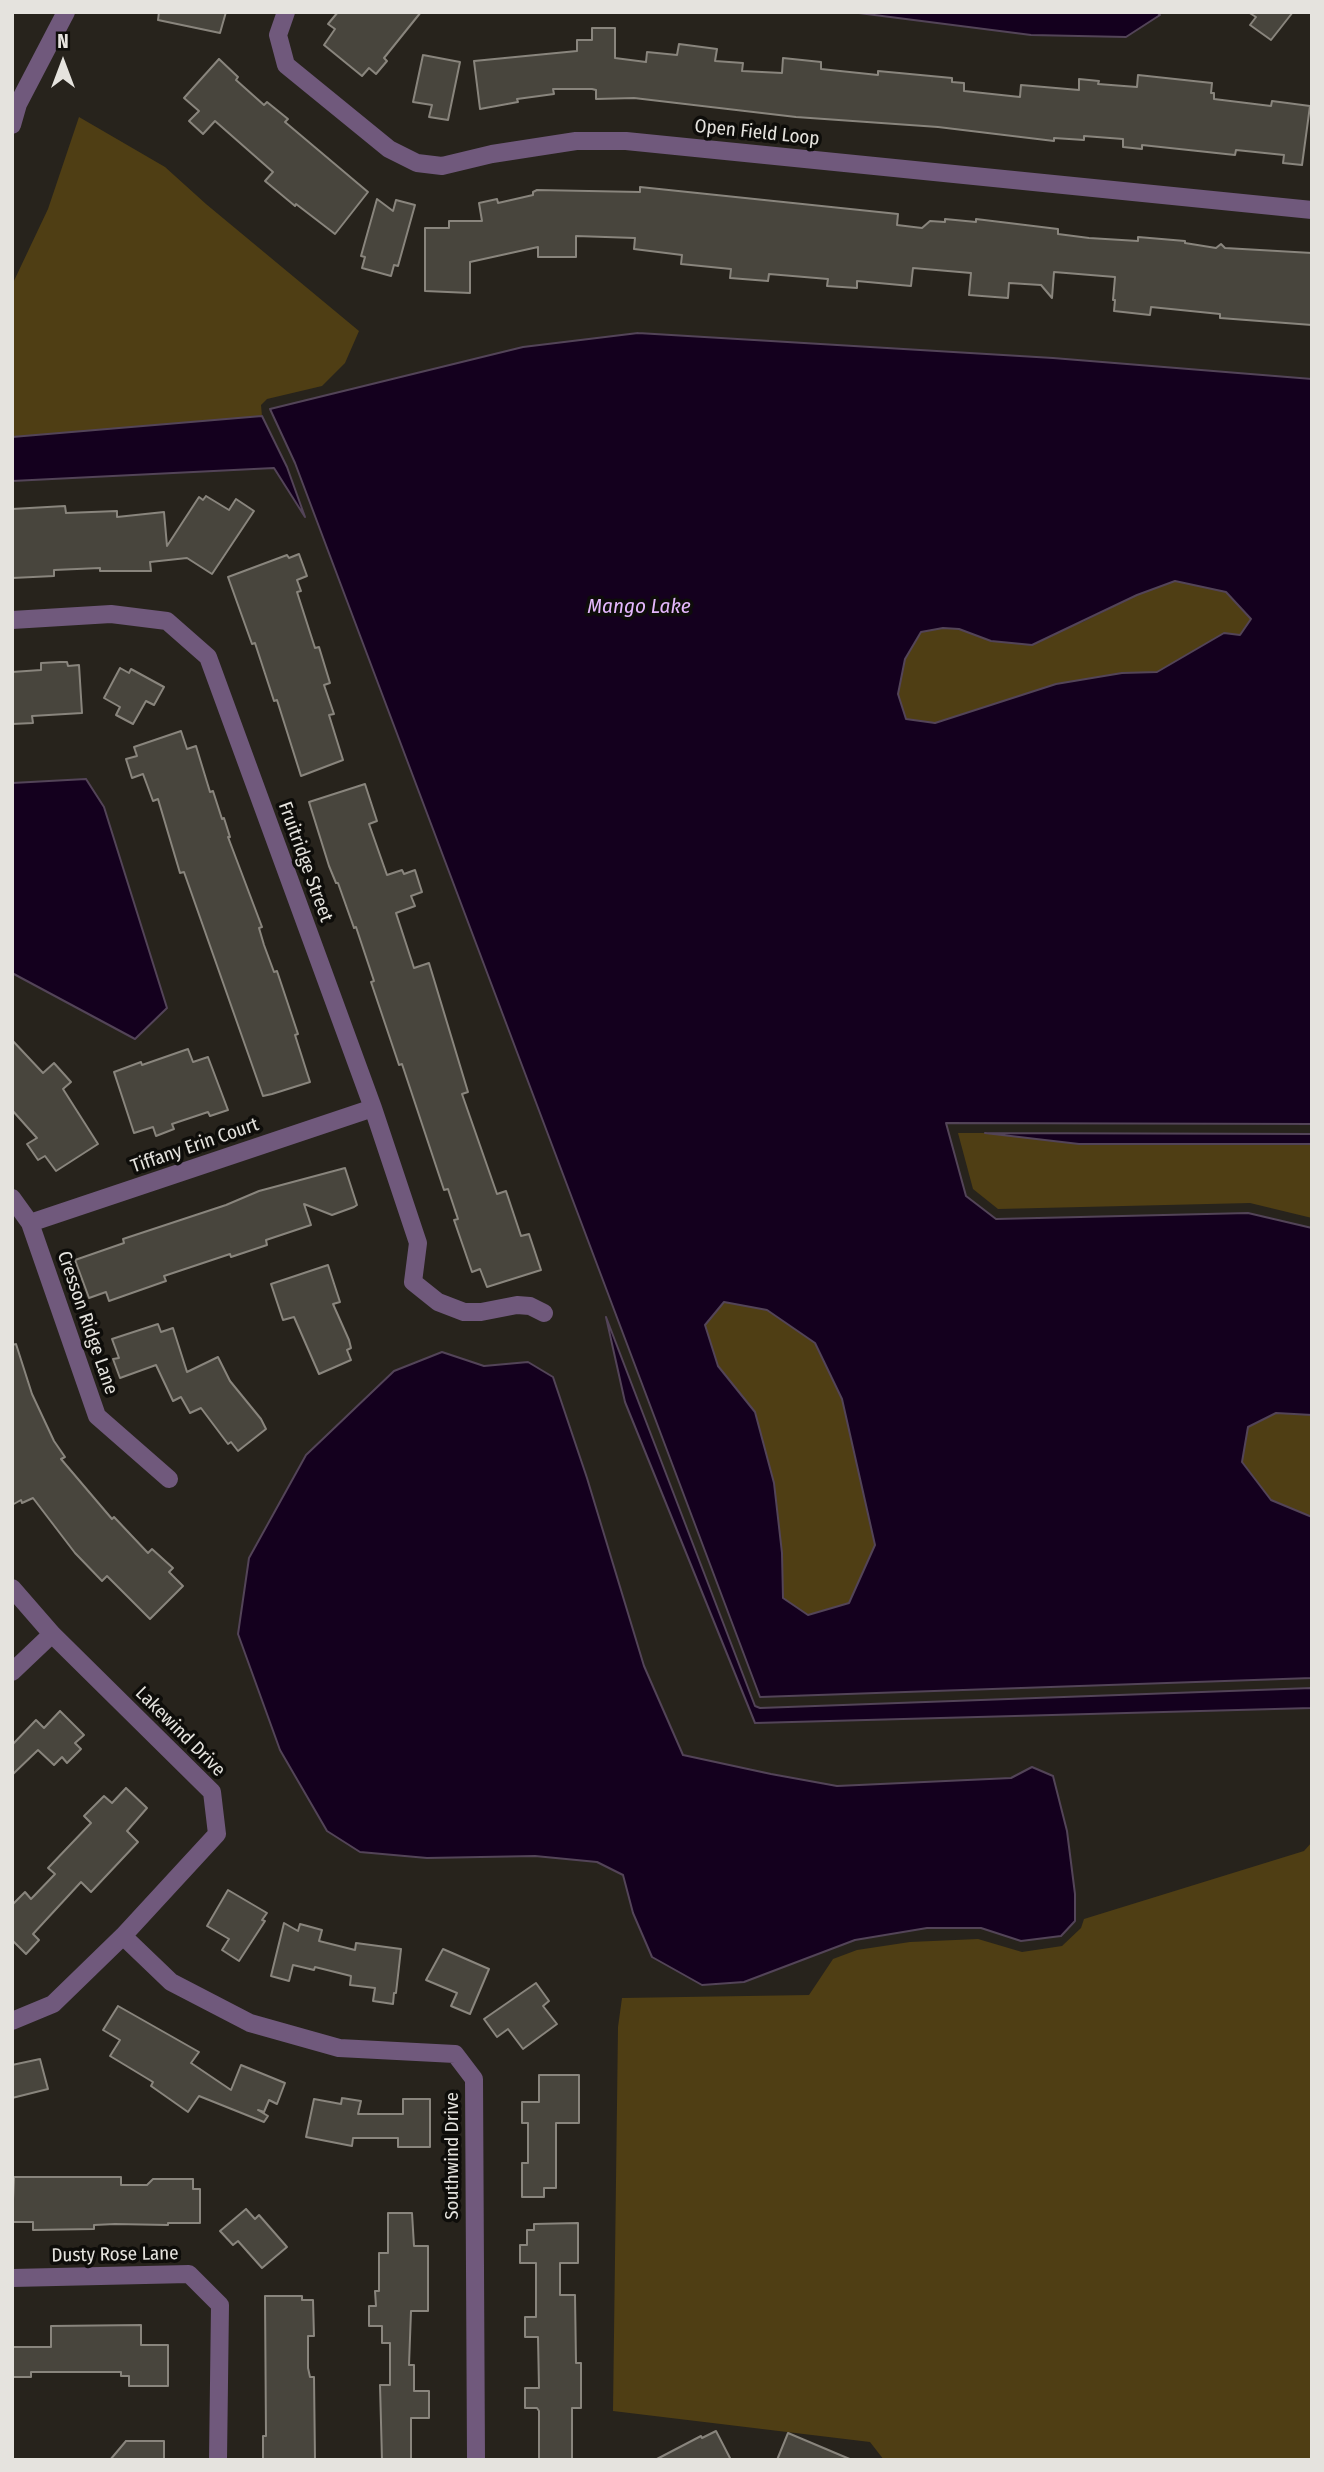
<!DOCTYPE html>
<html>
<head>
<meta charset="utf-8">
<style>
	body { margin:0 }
	#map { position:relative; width:1324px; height:2472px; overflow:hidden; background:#27231c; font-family:"Fira Sans Condensed",sans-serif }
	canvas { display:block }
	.frame { position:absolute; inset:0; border:14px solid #e5e3de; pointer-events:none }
	.north { position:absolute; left:28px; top:28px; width:70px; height:70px; -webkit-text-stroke:5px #0e0d0a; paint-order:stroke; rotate:0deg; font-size:19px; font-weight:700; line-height:28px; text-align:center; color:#e5e3de }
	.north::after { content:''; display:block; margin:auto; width:24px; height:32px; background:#e5e3de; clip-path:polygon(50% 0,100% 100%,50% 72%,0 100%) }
</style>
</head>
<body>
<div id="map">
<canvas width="1324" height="2472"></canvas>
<div class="frame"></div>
<div class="north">N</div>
</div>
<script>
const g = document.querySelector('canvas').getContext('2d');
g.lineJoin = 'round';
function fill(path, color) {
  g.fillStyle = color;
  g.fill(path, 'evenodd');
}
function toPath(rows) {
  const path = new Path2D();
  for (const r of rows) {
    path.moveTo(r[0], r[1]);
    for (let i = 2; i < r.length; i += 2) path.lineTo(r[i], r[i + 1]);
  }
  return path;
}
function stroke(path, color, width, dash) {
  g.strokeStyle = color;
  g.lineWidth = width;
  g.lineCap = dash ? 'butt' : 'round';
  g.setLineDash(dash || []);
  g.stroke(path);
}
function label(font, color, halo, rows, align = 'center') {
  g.font = font + ' "Fira Sans Condensed",sans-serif';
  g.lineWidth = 7;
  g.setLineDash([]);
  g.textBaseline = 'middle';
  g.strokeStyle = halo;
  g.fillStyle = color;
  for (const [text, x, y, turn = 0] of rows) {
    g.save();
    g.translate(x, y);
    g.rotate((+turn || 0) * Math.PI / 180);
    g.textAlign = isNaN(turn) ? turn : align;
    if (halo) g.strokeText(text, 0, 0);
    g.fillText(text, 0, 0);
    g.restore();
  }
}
const green = toPath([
	[79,117,165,167,206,204,359,331,345,363,322,386,267,399,261,405,262,416,12,437,12,285,48,209],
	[1175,581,1226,592,1251,619,1240,636,1224,633,1157,672,1122,673,1056,684,935,723,906,719,898,694,905,659,921,632,943,628,959,629,991,641,1083,622,1137,595],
	[958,1133,985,1133,1079,1144,1312,1144,1312,1218,1250,1203,998,1209,973,1189],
	[724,1302,767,1310,815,1343,842,1399,875,1545,850,1603,808,1615,783,1598,782,1553,755,1412,718,1366,705,1325],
	[1276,1413,1312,1415,1312,1517,1271,1500,1242,1462,1248,1427],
	[1312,1842,1312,2460,884,2460,870,2442,613,2411,618,2027,622,1998,809,1995,833,1959,857,1950,910,1942,978,1939,1022,1952,1062,1946,1081,1928,1084,1919,1304,1851]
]);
const water = toPath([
	[851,12,1157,12,1160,15,1126,37,1031,35,851,12],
	[638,333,1053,358,1312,379,1312,1124,946,1123,966,1196,996,1219,1248,1213,1312,1228,1312,1415,1276,1413,1248,1427,1242,1462,1271,1500,1312,1517,1312,1678,760,1697,295,463,270,409,523,347,638,333],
	[1175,581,1226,592,1251,619,1240,635,1224,633,1157,672,1122,673,1056,684,935,723,906,719,898,694,905,659,921,632,943,628,959,629,991,641,1032,645,1137,595,1175,581],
	[724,1302,767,1310,815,1343,842,1399,875,1545,849,1603,808,1615,783,1598,782,1553,774,1483,755,1412,718,1366,705,1325,724,1302],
	[262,416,287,467,305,517,274,468,12,481,12,437,262,416],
	[86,779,104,807,167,1008,135,1039,12,973,12,783,86,779],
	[985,1133,1312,1134,1312,1144,1079,1144,985,1133],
	[606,1317,755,1706,760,1708,1312,1688,1312,1708,755,1723,625,1402,606,1317],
	[442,1352,484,1366,528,1362,553,1377,587,1478,644,1666,683,1755,771,1774,837,1786,1011,1778,1032,1767,1053,1776,1067,1831,1075,1894,1075,1921,1061,1936,1021,1941,981,1928,927,1928,855,1940,744,1982,702,1985,652,1957,633,1913,623,1875,597,1862,535,1856,427,1858,360,1852,327,1831,280,1750,238,1634,249,1558,306,1455,394,1371,442,1352]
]);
const building = toPath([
	[159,12,226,12,220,33,158,20,159,12],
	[338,12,421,12,384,58,387,61,376,74,369,68,362,76,324,45,335,29,328,24,338,12],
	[1248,12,1293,12,1271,40,1250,25,1256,17,1248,12],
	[592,28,615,28,615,58,646,62,647,52,677,55,679,44,717,49,715,61,743,63,742,71,782,73,783,58,821,62,821,69,878,75,878,71,952,78,952,82,964,83,964,91,1020,97,1021,85,1079,90,1079,79,1099,81,1098,84,1137,87,1138,75,1212,83,1211,93,1214,93,1214,99,1271,106,1272,101,1310,106,1302,165,1283,163,1284,155,1236,150,1235,155,1142,145,1142,149,1123,147,1123,139,1084,136,1084,140,1054,138,1054,141,938,127,796,117,634,98,596,99,596,90,592,89,553,89,554,94,517,99,518,102,480,109,474,61,577,51,577,40,592,40,592,28],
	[423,55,460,62,448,120,429,117,432,105,413,102,423,55],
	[219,59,238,77,236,80,264,105,267,102,288,119,285,122,368,192,335,234,296,204,295,206,265,181,273,172,215,121,203,134,189,121,199,111,184,98,219,59],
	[640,187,898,214,897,225,922,228,930,221,945,222,945,219,976,222,976,219,1058,229,1058,234,1089,238,1138,241,1138,237,1185,241,1185,243,1216,248,1221,244,1225,248,1312,253,1312,325,1220,318,1220,314,1151,307,1150,315,1114,311,1115,300,1113,300,1115,277,1054,272,1052,298,1041,285,1009,283,1008,298,969,295,971,273,913,268,911,286,857,281,857,288,827,286,828,279,769,274,768,281,730,278,731,269,681,264,682,255,634,249,635,238,576,236,576,257,538,257,538,247,470,262,470,293,425,291,425,228,449,228,449,221,482,221,479,203,497,199,498,203,533,195,533,192,537,190,640,192,640,187],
	[377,199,393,211,396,200,415,205,398,266,394,265,391,276,362,268,365,257,361,256,377,199],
	[206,496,229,510,236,499,254,511,212,574,187,558,150,562,151,571,100,571,100,568,54,570,54,576,12,578,12,509,65,506,66,513,117,511,117,517,164,512,167,546,199,497,203,500,206,496],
	[299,554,307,576,297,580,301,591,297,592,315,648,319,647,330,683,324,685,334,714,329,715,343,760,301,776,277,700,274,701,255,643,252,644,228,577,287,555,289,558,299,554],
	[60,662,67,662,68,666,79,665,82,713,32,716,33,723,12,724,12,672,41,670,41,663,60,662],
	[120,668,129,673,131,669,164,687,154,705,146,701,133,724,116,715,120,707,104,698,120,668],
	[181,731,187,749,196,746,210,792,213,791,222,819,224,818,230,837,228,837,262,927,259,928,264,945,274,972,277,971,298,1034,295,1035,310,1082,272,1094,263,1096,184,872,180,873,158,799,153,801,143,774,132,778,126,759,137,756,134,747,181,731],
	[365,784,377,821,369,824,387,875,402,870,404,874,415,870,422,892,411,896,415,906,396,913,414,968,429,963,468,1092,462,1094,497,1194,506,1191,521,1236,529,1234,541,1270,487,1287,480,1269,472,1272,454,1220,458,1219,448,1189,444,1190,402,1064,399,1065,371,982,374,981,356,927,354,928,338,883,336,883,329,866,309,802,365,784],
	[12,1040,43,1073,54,1063,71,1082,63,1089,98,1144,56,1171,45,1156,38,1160,27,1144,37,1138,12,1110,12,1040],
	[188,1049,193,1062,208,1057,228,1110,210,1116,208,1112,172,1124,174,1129,156,1136,153,1127,134,1133,114,1072,141,1062,142,1065,188,1049],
	[345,1168,357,1205,354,1207,332,1215,304,1204,311,1225,266,1240,267,1245,231,1257,230,1254,164,1276,166,1281,109,1301,106,1292,89,1298,75,1260,124,1243,123,1239,226,1205,259,1191,345,1168],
	[328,1265,340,1302,333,1304,349,1340,351,1348,347,1350,351,1360,319,1374,294,1317,283,1320,271,1284,328,1265],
	[158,1324,161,1332,173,1328,187,1372,218,1357,230,1381,261,1419,266,1429,238,1451,231,1442,228,1444,201,1408,190,1413,181,1397,173,1401,156,1365,120,1378,113,1359,119,1358,112,1339,158,1324],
	[16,1344,32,1394,54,1441,65,1457,61,1459,112,1519,114,1517,148,1553,152,1549,173,1568,169,1572,183,1586,150,1619,107,1576,102,1581,75,1553,33,1498,22,1503,21,1500,12,1505,12,1345,16,1344],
	[60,1711,84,1735,75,1743,81,1749,67,1763,62,1757,54,1765,38,1750,12,1775,12,1745,36,1720,44,1728,60,1711],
	[126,1788,147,1808,127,1831,138,1842,91,1892,81,1882,33,1934,39,1940,26,1954,12,1940,12,1905,25,1892,31,1899,55,1874,48,1868,91,1823,84,1816,104,1796,112,1803,126,1788],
	[228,1890,267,1913,262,1920,265,1921,239,1961,222,1950,229,1939,207,1926,228,1890],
	[284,1923,298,1931,300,1924,322,1930,319,1941,355,1950,356,1943,401,1949,396,1993,394,1993,393,2004,373,2001,375,1988,350,1985,351,1976,315,1967,314,1970,293,1965,289,1981,271,1976,284,1923],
	[443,1949,489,1969,470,2014,451,2006,457,1993,426,1980,443,1949],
	[536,1983,549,2001,543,2006,557,2024,523,2049,508,2029,497,2037,484,2019,536,1983],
	[118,2006,199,2052,191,2063,231,2090,241,2065,285,2083,277,2104,269,2100,264,2112,258,2110,268,2116,264,2122,199,2096,188,2112,151,2086,153,2082,110,2056,120,2040,103,2030,118,2006],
	[40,2059,48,2089,12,2098,12,2065,40,2059],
	[539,2075,579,2075,579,2123,556,2123,556,2188,544,2188,544,2197,522,2197,522,2163,528,2163,528,2123,522,2123,522,2102,539,2102,539,2075],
	[342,2098,361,2101,358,2114,403,2114,403,2099,430,2099,430,2147,398,2147,398,2138,353,2138,352,2146,306,2137,314,2099,341,2104,342,2098],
	[14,2177,121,2177,121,2185,147,2185,153,2179,193,2179,193,2189,200,2189,200,2223,168,2223,168,2225,115,2224,94,2225,94,2229,33,2230,33,2222,12,2222,14,2177],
	[246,2209,255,2219,259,2215,287,2247,262,2268,238,2241,233,2245,220,2231,246,2209],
	[388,2213,412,2213,414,2246,428,2246,428,2311,411,2311,409,2365,414,2365,414,2391,429,2391,429,2418,411,2418,411,2460,382,2460,380,2385,390,2385,390,2343,382,2343,382,2326,369,2326,369,2306,376,2306,375,2291,379,2291,379,2253,388,2253,388,2213],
	[578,2223,578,2263,560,2263,560,2295,575,2295,576,2363,581,2363,581,2408,572,2408,572,2460,539,2460,539,2411,537,2408,525,2408,525,2388,539,2388,538,2337,525,2337,525,2317,536,2317,536,2263,520,2263,520,2245,527,2245,527,2230,534,2230,534,2224,578,2223],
	[265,2296,302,2296,302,2300,313,2300,314,2336,308,2336,308,2368,310,2377,314,2377,315,2460,263,2459,263,2436,266,2436,265,2296],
	[141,2325,141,2345,168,2345,168,2386,129,2386,129,2376,121,2376,121,2372,31,2372,31,2377,12,2377,12,2347,51,2347,51,2326,141,2325],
	[716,2431,731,2460,655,2460,701,2436,702,2438,716,2431],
	[788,2433,852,2460,777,2460,788,2433],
	[126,2441,164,2441,164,2460,110,2460,126,2441]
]);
const minor = toPath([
	[286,12,278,35,286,65,389,149,417,163,442,166,492,154,576,141,626,141,1312,210],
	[12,125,18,104,66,12],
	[12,620,111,614,167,621,208,657,373,1108,418,1243,413,1282,438,1302,464,1312,481,1312,517,1305,530,1306,544,1313],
	[12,1198,30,1223,97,1416,169,1479],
	[30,1223,373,1108],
	[12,1588,52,1634,212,1792,217,1834,123,1936,53,2004,12,2021],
	[12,1672,52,1634],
	[123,1936,171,1982,250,2023,339,2048,455,2054,474,2079,476,2460],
	[12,2278,189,2274,220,2305,218,2460]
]);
const streetNames = [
	["Open Field Loop",757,133,6],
	["Fruitridge Street",305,862,70],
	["Tiffany Erin Court",195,1146,-19],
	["Cresson Ridge Lane",87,1323,71],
	["Lakewind Drive",180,1732,45],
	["Southwind Drive",453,2156,-90],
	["Dusty Rose Lane",115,2255,-1]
];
const waterNames = [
	["Mango Lake",639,607]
];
fill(green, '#4f3e14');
fill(water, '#14001e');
stroke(water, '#534458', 2);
fill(building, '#48453d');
stroke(building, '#89857d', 2);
stroke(minor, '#70597c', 18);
label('19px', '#e5e3de', '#0e0d0a', streetNames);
label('italic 21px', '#e4b7fc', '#0e0d0a', waterNames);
</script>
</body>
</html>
